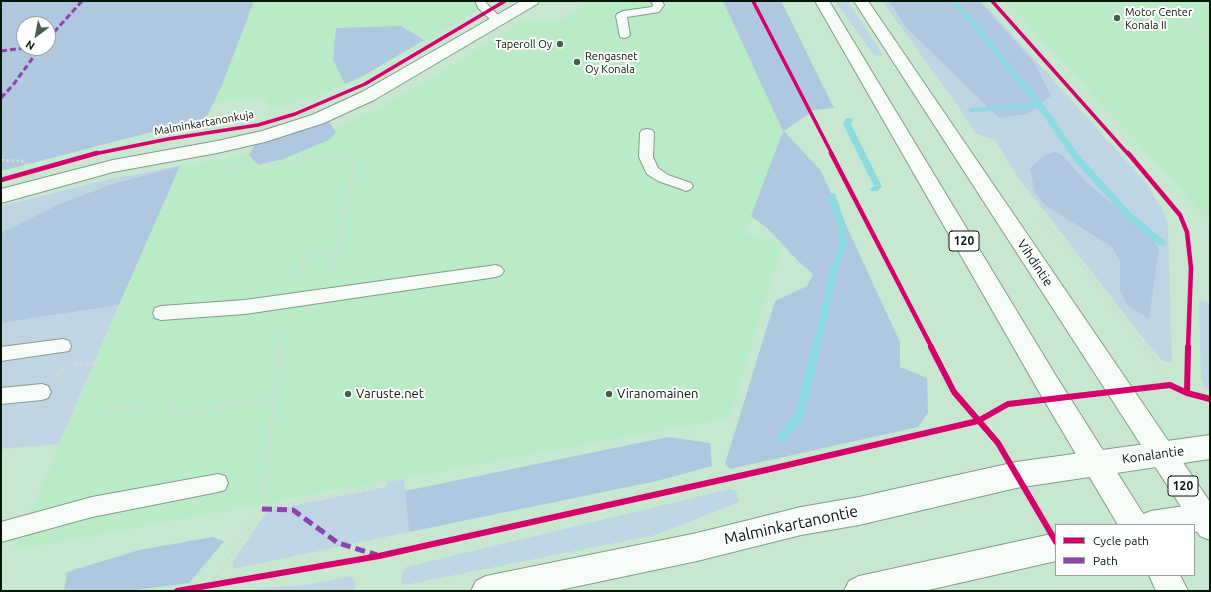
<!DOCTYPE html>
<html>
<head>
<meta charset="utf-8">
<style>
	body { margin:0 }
	#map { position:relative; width:1211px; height:592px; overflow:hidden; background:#c8e7d0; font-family:Ubuntu,sans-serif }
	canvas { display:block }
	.frame { position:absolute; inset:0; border:2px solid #021507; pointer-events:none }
	.legend { position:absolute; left:1055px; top:524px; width:140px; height:52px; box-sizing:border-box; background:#fff; border:1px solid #9aa19c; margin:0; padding:5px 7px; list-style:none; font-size:12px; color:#021507 }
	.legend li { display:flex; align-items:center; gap:8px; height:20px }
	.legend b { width:20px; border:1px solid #9aa19c }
	.north { position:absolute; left:16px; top:16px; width:40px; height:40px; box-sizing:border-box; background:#fff; border:1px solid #9aa19c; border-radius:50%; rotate:212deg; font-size:11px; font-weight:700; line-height:16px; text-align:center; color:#021507 }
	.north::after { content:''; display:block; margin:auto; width:14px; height:18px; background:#475e4d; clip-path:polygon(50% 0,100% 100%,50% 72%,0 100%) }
</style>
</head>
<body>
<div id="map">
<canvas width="1211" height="592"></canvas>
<div class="frame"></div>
<ul class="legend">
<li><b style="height:5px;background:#d6006c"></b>Cycle path</li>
<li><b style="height:5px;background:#8e44ad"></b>Path</li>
</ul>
<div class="north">N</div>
</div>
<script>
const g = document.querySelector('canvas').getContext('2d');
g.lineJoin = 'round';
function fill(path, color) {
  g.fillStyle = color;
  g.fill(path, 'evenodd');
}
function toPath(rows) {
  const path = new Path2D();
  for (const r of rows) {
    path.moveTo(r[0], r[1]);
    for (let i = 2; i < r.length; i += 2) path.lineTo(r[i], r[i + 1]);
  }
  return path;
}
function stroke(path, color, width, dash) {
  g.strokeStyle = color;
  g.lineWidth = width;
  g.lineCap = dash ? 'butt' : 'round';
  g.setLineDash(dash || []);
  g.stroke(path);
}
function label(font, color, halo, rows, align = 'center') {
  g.font = font + ' Ubuntu,sans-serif';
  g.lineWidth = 4;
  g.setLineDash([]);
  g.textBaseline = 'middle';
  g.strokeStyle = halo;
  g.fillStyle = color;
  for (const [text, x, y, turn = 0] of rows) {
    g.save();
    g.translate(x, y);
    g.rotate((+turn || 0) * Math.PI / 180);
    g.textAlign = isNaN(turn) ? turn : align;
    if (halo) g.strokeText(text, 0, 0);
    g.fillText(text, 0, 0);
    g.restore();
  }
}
const built = toPath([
	[254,1,497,1,483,7,363,76,321,94,270,110,265,97,214,102],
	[589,1,723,1,784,131,745,234,783,244,729,418,14,550,180,166,222,159,256,152,314,136,340,126,378,108,443,71,522,21,561,20],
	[1005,1,1210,1,1210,222,1109,112]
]);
const green = toPath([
	[835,1,848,1,883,55,876,56,874,55],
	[882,1,982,1,1146,183,1162,209,1168,225,1172,363,1163,361,1150,347,1018,177,995,140,976,134,958,106],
	[180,166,115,183,57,205,1,233,1,206,109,179],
	[1201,300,1210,303,1210,390,1205,387,1201,379,1199,303],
	[119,305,59,444,1,449,1,323],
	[404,479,409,532,233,569,233,562,267,511,386,487,387,482],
	[730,489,736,491,739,502,655,535,405,585,401,583,403,571,406,567],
	[350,576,353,578,355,583,355,591,244,591,259,588,307,585]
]);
const forest = toPath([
	[1,1,254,1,222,85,206,118,1,171],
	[24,24,48,24,48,48,24,48],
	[723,1,781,1,834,108,814,110,784,131,821,171,900,342,900,367,927,378,928,413,918,427,730,469,725,464,775,301,807,286,813,274,797,260,768,229,751,216,783,131],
	[889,1,979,1,1034,62,1051,96,1027,114,999,118,905,26],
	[401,26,424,40,363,76,345,84,333,60,336,28],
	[329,122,336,132,329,140,283,159,258,165,249,155,255,145,291,128],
	[1055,152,1062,155,1086,182,1153,238,1159,249,1149,319,1128,305,1124,299,1120,289,1120,261,1112,247,1045,205,1035,192,1030,168,1045,155],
	[180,166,119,305,1,323,1,233,57,205,115,183],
	[668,437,710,443,712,466,657,481,409,532,405,491],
	[212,537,224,541,189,583,128,591,64,591,67,572,139,550]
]);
const stream = toPath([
	[951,1,957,1,1043,104,1079,155,1131,213,1165,241,1166,243,1165,245,1159,245,1125,217,1073,159,1038,108,969,112,969,108,972,108,1035,104,951,1],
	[846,118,852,118,853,120,851,124,882,187,877,191,871,191,870,189,874,186,843,124,846,118],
	[833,193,837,196,836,197,846,225,847,242,835,280,833,294,805,413,798,426,785,441,781,443,777,441,776,438,795,412,825,294,827,280,839,242,838,225,828,197,833,193]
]);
const pathFar2 = toPath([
	[1160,1,1210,43]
]);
const pathFar1 = toPath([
	[1,160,22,161,27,165],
	[227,169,331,156,346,157,350,159,353,162,354,167,353,176,346,206,339,252,335,257,331,272],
	[1040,220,1062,239,1145,348],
	[297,276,308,256,339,252],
	[280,348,283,325]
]);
const path = toPath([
	[1145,347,1170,385],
	[74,365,99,363],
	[56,376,64,368],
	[105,410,173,405,170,416,230,405,275,399],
	[262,509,377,487,378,478],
	[210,585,262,509,280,347]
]);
const service = toPath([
	[475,1,485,1,488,5,503,20,501,22,493,22,479,9,475,1],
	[651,1,662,1,664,5,659,12,627,17,630,35,628,37,624,38,620,37,616,16,617,14,623,11,652,7,653,5,651,1],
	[647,129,652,130,654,133,653,157,658,168,668,175,691,183,693,186,691,189,686,191,681,189,658,181,647,174,639,157,640,133,642,130,647,129],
	[496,265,501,267,504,271,501,275,496,277,245,314,161,320,155,318,153,313,155,308,161,306,245,300,496,265],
	[63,339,69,341,71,346,69,351,1,361,1,347,63,339],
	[42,384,48,386,51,392,48,398,42,400,1,404,1,388,42,384],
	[218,474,225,476,228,483,225,490,218,492,92,517,1,542,1,522,92,497,218,474]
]);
const minor = toPath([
	[521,1,539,1,537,4,374,100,324,123,265,142,217,153,113,172,1,203,1,189,113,160,217,141,262,131,312,115,362,92,521,1]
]);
const secondary = toPath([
	[1210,435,1210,459,1016,488,859,525,801,535,697,561,555,591,471,591,476,581,486,576,697,533,801,507,859,497,1016,462,1210,435],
	[1210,502,1210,530,1194,532,1194,525,1137,525,1141,515,1151,511,1210,502],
	[1056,533,1056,561,924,591,844,591,849,581,859,576,1056,533]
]);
const primary = toPath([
	[815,1,829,1,1056,376,1144,515,1148,525,1118,525,1038,390,815,1],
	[854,1,868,1,1210,502,1210,540,1200,536,854,1],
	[1149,575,1180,575,1188,591,1156,591,1149,575]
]);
const quietFar1 = toPath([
	[48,39,82,1],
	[1,51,24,48],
	[1,98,13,85,40,48]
]);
const quiet = toPath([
	[262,509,293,510,338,543,377,555]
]);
const cyclewayFar2 = toPath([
	[753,1,832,154],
	[992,1,1128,154],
	[94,154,168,139,258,125,295,114,365,84,505,1]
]);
const cyclewayFar1 = toPath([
	[831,153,932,348],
	[1128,153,1180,215,1187,232,1191,268,1188,348],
	[1,180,97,153]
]);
const cycleway = toPath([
	[931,347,954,392,998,443,1056,542],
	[1187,393,1188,347],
	[177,591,379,556,766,470,978,421,1008,404,1170,385,1187,393,1210,399]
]);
const markers = [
	[1117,18,4,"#475e4d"],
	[560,44,4,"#475e4d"],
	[577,62,4,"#475e4d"],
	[348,394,4,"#475e4d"],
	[609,394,4,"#475e4d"]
];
const farPoinames = [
	["Motor Center",1125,12],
	["Konala II",1125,25],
	["Taperoll Oy",552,44,"right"],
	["Rengasnet",585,56],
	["Oy Konala",585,69]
];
const farStreetnames = [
	["Malminkartanonkuja",204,123,-10]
];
const shields = [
	[964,241,30],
	[1183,486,30]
];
const shieldNames = [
	["120",964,241],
	["120",1183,486]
];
const streetNames = [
	["Vihdintie",1035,263,56],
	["Konalantie",1153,455,-8]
];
const poiNames = [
	["Varuste.net",356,394],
	["Viranomainen",617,394]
];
const nearStreetnames = [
	["Malminkartanontie",791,525,-12]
];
fill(built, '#b9ebc6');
fill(green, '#c0d5e4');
fill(forest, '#b0c7e0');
fill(stream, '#8edae1');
stroke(service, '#829b89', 2);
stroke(minor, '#829b89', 2);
stroke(secondary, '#829b89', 2);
stroke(primary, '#829b89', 2);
stroke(pathFar2, '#d1dbd4', 2, [2, 1.5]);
stroke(pathFar1, '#d1dbd4', 2.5, [3, 2]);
stroke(path, '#d1dbd4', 3, [3.5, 2.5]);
fill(service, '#f7fbf8');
fill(minor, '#f7fbf8');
fill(secondary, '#f7fbf8');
fill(primary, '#f7fbf8');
stroke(quietFar1, '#8e44ad', 3, [6, 3]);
stroke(quiet, '#8e44ad', 5, [10, 5]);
stroke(cyclewayFar2, '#d6006c', 3.5);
stroke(cyclewayFar1, '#d6006c', 4.5);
stroke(cycleway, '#d6006c', 6);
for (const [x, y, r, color] of markers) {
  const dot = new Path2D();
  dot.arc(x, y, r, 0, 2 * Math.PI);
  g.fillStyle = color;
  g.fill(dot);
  stroke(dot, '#fff', 1.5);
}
label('11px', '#021507', '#fff', farPoinames, 'left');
label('11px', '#021507', '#fff', farStreetnames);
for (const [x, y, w] of shields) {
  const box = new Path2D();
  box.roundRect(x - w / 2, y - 10, w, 20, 3);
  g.fillStyle = '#fff';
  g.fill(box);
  stroke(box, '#021507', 1);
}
label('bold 12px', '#021507', null, shieldNames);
label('13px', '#021507', '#fff', streetNames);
label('13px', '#021507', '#fff', poiNames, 'left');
label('16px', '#021507', '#fff', nearStreetnames);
</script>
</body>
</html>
